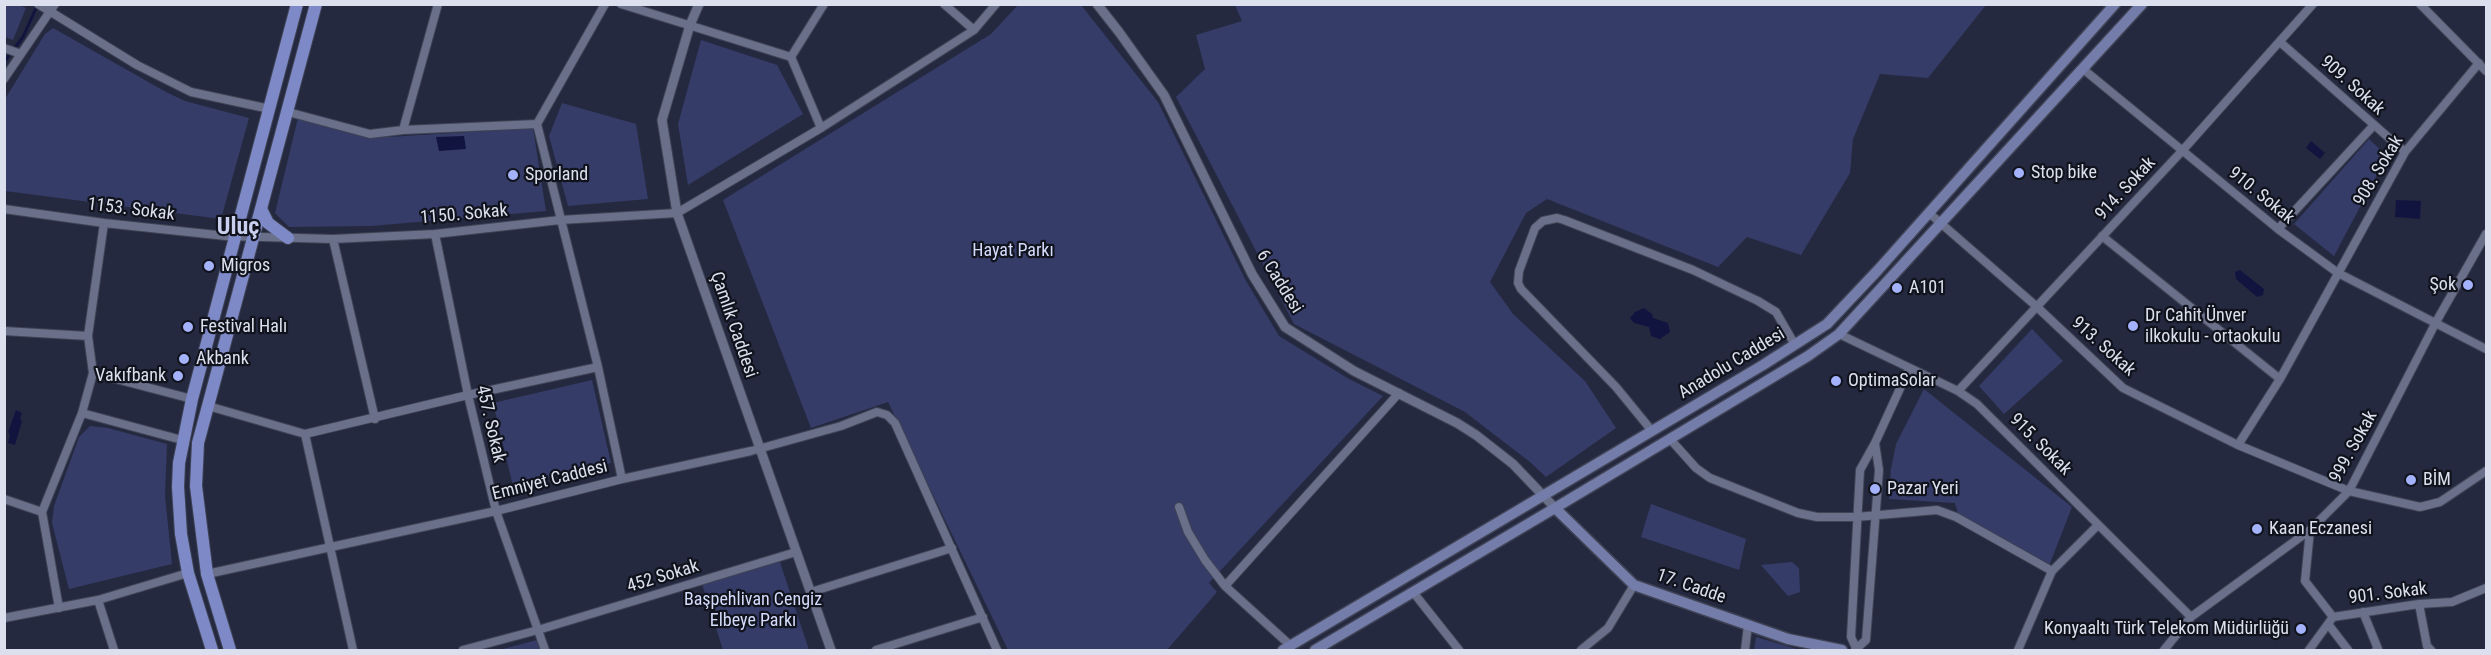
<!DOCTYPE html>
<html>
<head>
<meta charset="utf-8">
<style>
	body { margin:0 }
	#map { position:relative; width:2491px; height:655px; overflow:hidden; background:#25293f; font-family:"Roboto Condensed",sans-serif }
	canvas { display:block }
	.frame { position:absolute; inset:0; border:6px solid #dce0ee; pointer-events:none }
</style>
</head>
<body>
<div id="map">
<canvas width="2491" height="655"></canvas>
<div class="frame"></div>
</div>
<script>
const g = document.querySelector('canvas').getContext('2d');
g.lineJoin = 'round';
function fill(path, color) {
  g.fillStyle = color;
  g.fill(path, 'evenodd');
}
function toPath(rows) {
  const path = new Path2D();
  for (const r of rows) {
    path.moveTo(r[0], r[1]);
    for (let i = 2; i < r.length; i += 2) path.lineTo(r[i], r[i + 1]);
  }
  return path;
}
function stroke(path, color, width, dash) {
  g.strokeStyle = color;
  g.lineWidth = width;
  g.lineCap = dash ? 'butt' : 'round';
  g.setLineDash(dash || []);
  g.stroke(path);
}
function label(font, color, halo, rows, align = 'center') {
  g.font = font + ' "Roboto Condensed",sans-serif';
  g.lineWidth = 4.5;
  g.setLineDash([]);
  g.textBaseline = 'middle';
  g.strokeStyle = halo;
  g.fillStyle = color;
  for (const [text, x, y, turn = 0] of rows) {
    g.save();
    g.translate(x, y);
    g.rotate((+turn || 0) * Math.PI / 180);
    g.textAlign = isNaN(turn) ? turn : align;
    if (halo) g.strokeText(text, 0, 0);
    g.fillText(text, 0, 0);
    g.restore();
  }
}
const green = toPath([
	[5,4,19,5,26,8,13,40,5,37],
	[1018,5,1081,5,1158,102,1246,281,1279,336,1349,379,1383,396,1209,583,1217,592,1167,650,1008,650,888,402,811,428,723,200,991,34],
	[1235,5,1986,5,1928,78,1880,74,1853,139,1850,173,1801,255,1747,237,1718,267,1547,199,1526,213,1490,282,1513,314,1585,381,1616,428,1546,477,1530,462,1465,412,1294,324,1176,97,1205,69,1196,35,1242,21],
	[53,28,166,92,185,101,249,118,221,219,5,191,5,99,45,34],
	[701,40,777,65,803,114,688,185,678,124],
	[562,103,636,124,648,199,568,206,549,136],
	[298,118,369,136,389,137,533,128,546,211,371,226,289,227,275,213],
	[2369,139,2387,156,2334,256,2294,224],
	[2032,329,2063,361,2004,414,1979,386],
	[592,380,611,463,513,486,493,403],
	[1924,389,2072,507,2049,566,1958,514,1955,503,1889,499,1891,469,1896,444],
	[90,426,108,428,167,444,165,496,172,564,69,589,52,523,54,506,79,437],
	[1651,504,1746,539,1739,570,1641,537],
	[779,559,809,650,723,650,702,584],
	[1792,562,1799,568,1800,592,1788,596,1761,565],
	[1756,637,1800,650,1754,650],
	[537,640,540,650,499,650]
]);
const water = toPath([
	[464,136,466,149,439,151,436,137],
	[2311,141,2325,153,2320,159,2306,148],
	[2396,200,2421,201,2420,219,2395,217],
	[2240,270,2264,289,2263,295,2257,297,2236,279,2235,272],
	[1644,308,1652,314,1653,318,1668,323,1670,332,1660,339,1651,336,1649,327,1634,323,1630,318,1635,312],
	[16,410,22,413,20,418,22,421,15,445,8,443,10,435,8,432]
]);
const stream = toPath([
	[4,62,23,37,37,6]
]);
const minor = toPath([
	[38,4,137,65,191,92,270,109],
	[605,4,537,124,598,367,622,479],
	[621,4,791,57,821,128],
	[944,4,974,30],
	[2420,4,2486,71],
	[2280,42,2405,152],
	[4,48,21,54],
	[791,57,824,4],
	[2083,69,2278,229,2338,273,2486,349],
	[4,79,55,4],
	[288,112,370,134,403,130,537,124],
	[403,130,438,4],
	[4,209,104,223,226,236,333,239,435,234,560,220,677,213,821,128,974,30,996,4],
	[1929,213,2036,306,2123,388,2238,445,2349,491,2420,507,2440,502,2486,471],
	[2278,229,2374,125],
	[435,234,468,395,496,511,545,650],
	[2102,236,2280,379],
	[333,239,375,419],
	[4,331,88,336],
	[1839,334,1958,391,1977,404,2191,617],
	[93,373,192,399],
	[1958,391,2182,151,2313,4],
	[208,406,305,434,468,395,598,367],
	[82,413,182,440],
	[1652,431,1616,387,1521,289,1518,283,1519,271,1535,228,1543,221,1557,218,1564,220,1693,270,1758,301,1776,312,1795,345],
	[305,434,353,650],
	[1670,439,1696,468,1710,478,1798,513,1817,517,1856,517,1937,510,1956,517,2052,571],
	[2238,445,2280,379,2405,152,2479,63],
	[4,499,42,512],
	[1179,507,1188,532,1205,560,1225,586,1291,646],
	[2310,530,2305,581,2333,617],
	[207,574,496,511,622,479,751,451,841,426,877,412,887,415,895,423,997,650],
	[1225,586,1399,393],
	[811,592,952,548],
	[1413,592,1459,650],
	[98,600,114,650],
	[2419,604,2427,646,2431,650],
	[59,608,42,512,82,413,93,373,88,336,104,223],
	[2363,612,2378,649,2376,650],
	[4,618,98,600,188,573],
	[2328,624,2348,650],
	[1856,648,1851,637,1860,470,1875,443,1909,369],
	[463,650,538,630,796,552],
	[876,650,983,617],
	[1581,650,1608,628,1634,585],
	[1745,650,1748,625],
	[1855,650,1866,640,1879,470,1875,443],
	[2018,650,2052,571,2098,525],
	[2164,650,2191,617,2310,530,2349,491,2436,322,2486,234],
	[2309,650,2333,617,2419,604,2452,602,2486,588]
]);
const tertiary = toPath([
	[699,4,690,25,662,120,677,213,831,650],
	[1097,4,1119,32,1164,95,1252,274,1285,327,1354,371,1457,423,1476,435,1513,464,1555,508]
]);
const secondary = toPath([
	[1555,508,1634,585,1788,639,1842,650],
	[1283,650,1763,365,1827,324,1878,270,2115,4],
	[1315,650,1555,508,1808,356,1839,334,2142,4]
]);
const primary = toPath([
	[261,209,268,223,288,238],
	[212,650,188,573,181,534,178,487,179,463,192,399,297,4],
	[230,650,207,574,196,486,198,443,316,4]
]);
const markers = [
	[2019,173,6,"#a4b2fc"],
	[513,175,6,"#a4b2fc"],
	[209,266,6,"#a4b2fc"],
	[2468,285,6,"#a4b2fc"],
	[1897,288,6,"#a4b2fc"],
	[2133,326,6,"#a4b2fc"],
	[188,327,6,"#a4b2fc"],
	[184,359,6,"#a4b2fc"],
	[178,376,6,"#a4b2fc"],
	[1836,381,6,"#a4b2fc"],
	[2411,480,6,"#a4b2fc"],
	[1875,489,6,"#a4b2fc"],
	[2257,529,6,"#a4b2fc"],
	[2301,629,6,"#a4b2fc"]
];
const streetNames = [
	["909. Sokak",2352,86,42],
	["908. Sokak",2379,171,-59],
	["914. Sokak",2126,189,-47],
	["910. Sokak",2261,196,39],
	["1153. Sokak",131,210,7],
	["1150. Sokak",464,215,-5],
	["6 Caddesi",1279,282,58],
	["Çamlık Caddesi",733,325,71],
	["913. Sokak",2103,347,42],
	["Anadolu Caddesi",1732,364,-31],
	["457. Sokak",490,424,77],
	["915. Sokak",2040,445,45],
	["999. Sokak",2354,447,-61],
	["Emniyet Caddesi",550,481,-14],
	["452 Sokak",663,577,-17],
	["17. Cadde",1691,587,19],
	["901. Sokak",2388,594,-7]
];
const poiNames = [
	["Stop bike",2031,173],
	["Sporland",525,175],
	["Migros",221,266],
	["Şok",2456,285,"right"],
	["A101",1909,288],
	["Dr Cahit Ünver",2145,316],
	["ilkokulu - ortaokulu",2145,337],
	["Festival Halı",200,327],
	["Akbank",196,359],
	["Vakıfbank",166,376,"right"],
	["OptimaSolar",1848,381],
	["BİM",2423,480],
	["Pazar Yeri",1887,489],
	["Kaan Eczanesi",2269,529],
	["Konyaaltı Türk Telekom Müdürlüğü",2289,629,"right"]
];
const parkNames = [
	["Hayat Parkı",1013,251],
	["Başpehlivan Cengiz",753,600],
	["Elbeye Parkı",753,621]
];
const districtNames = [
	["Uluç",238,228]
];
fill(green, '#353c68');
fill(water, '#121440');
stroke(stream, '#121440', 3);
stroke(minor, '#3f4355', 10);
stroke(tertiary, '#3f4355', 11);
stroke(secondary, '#3f4355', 13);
stroke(primary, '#3f4355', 14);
stroke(minor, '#6a708a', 8);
stroke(tertiary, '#6a708a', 9);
stroke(secondary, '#747da9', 10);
stroke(primary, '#7e8ac7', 12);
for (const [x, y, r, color] of markers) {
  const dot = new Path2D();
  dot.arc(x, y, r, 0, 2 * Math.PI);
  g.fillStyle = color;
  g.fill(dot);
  stroke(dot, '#10121c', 2);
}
label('18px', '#dce0ee', '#10121c', streetNames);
label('18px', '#dce0ee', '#10121c', poiNames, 'left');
label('18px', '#d4dcfc', '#10121c', parkNames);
label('bold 24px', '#c9d0ed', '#10121c', districtNames);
</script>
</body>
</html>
